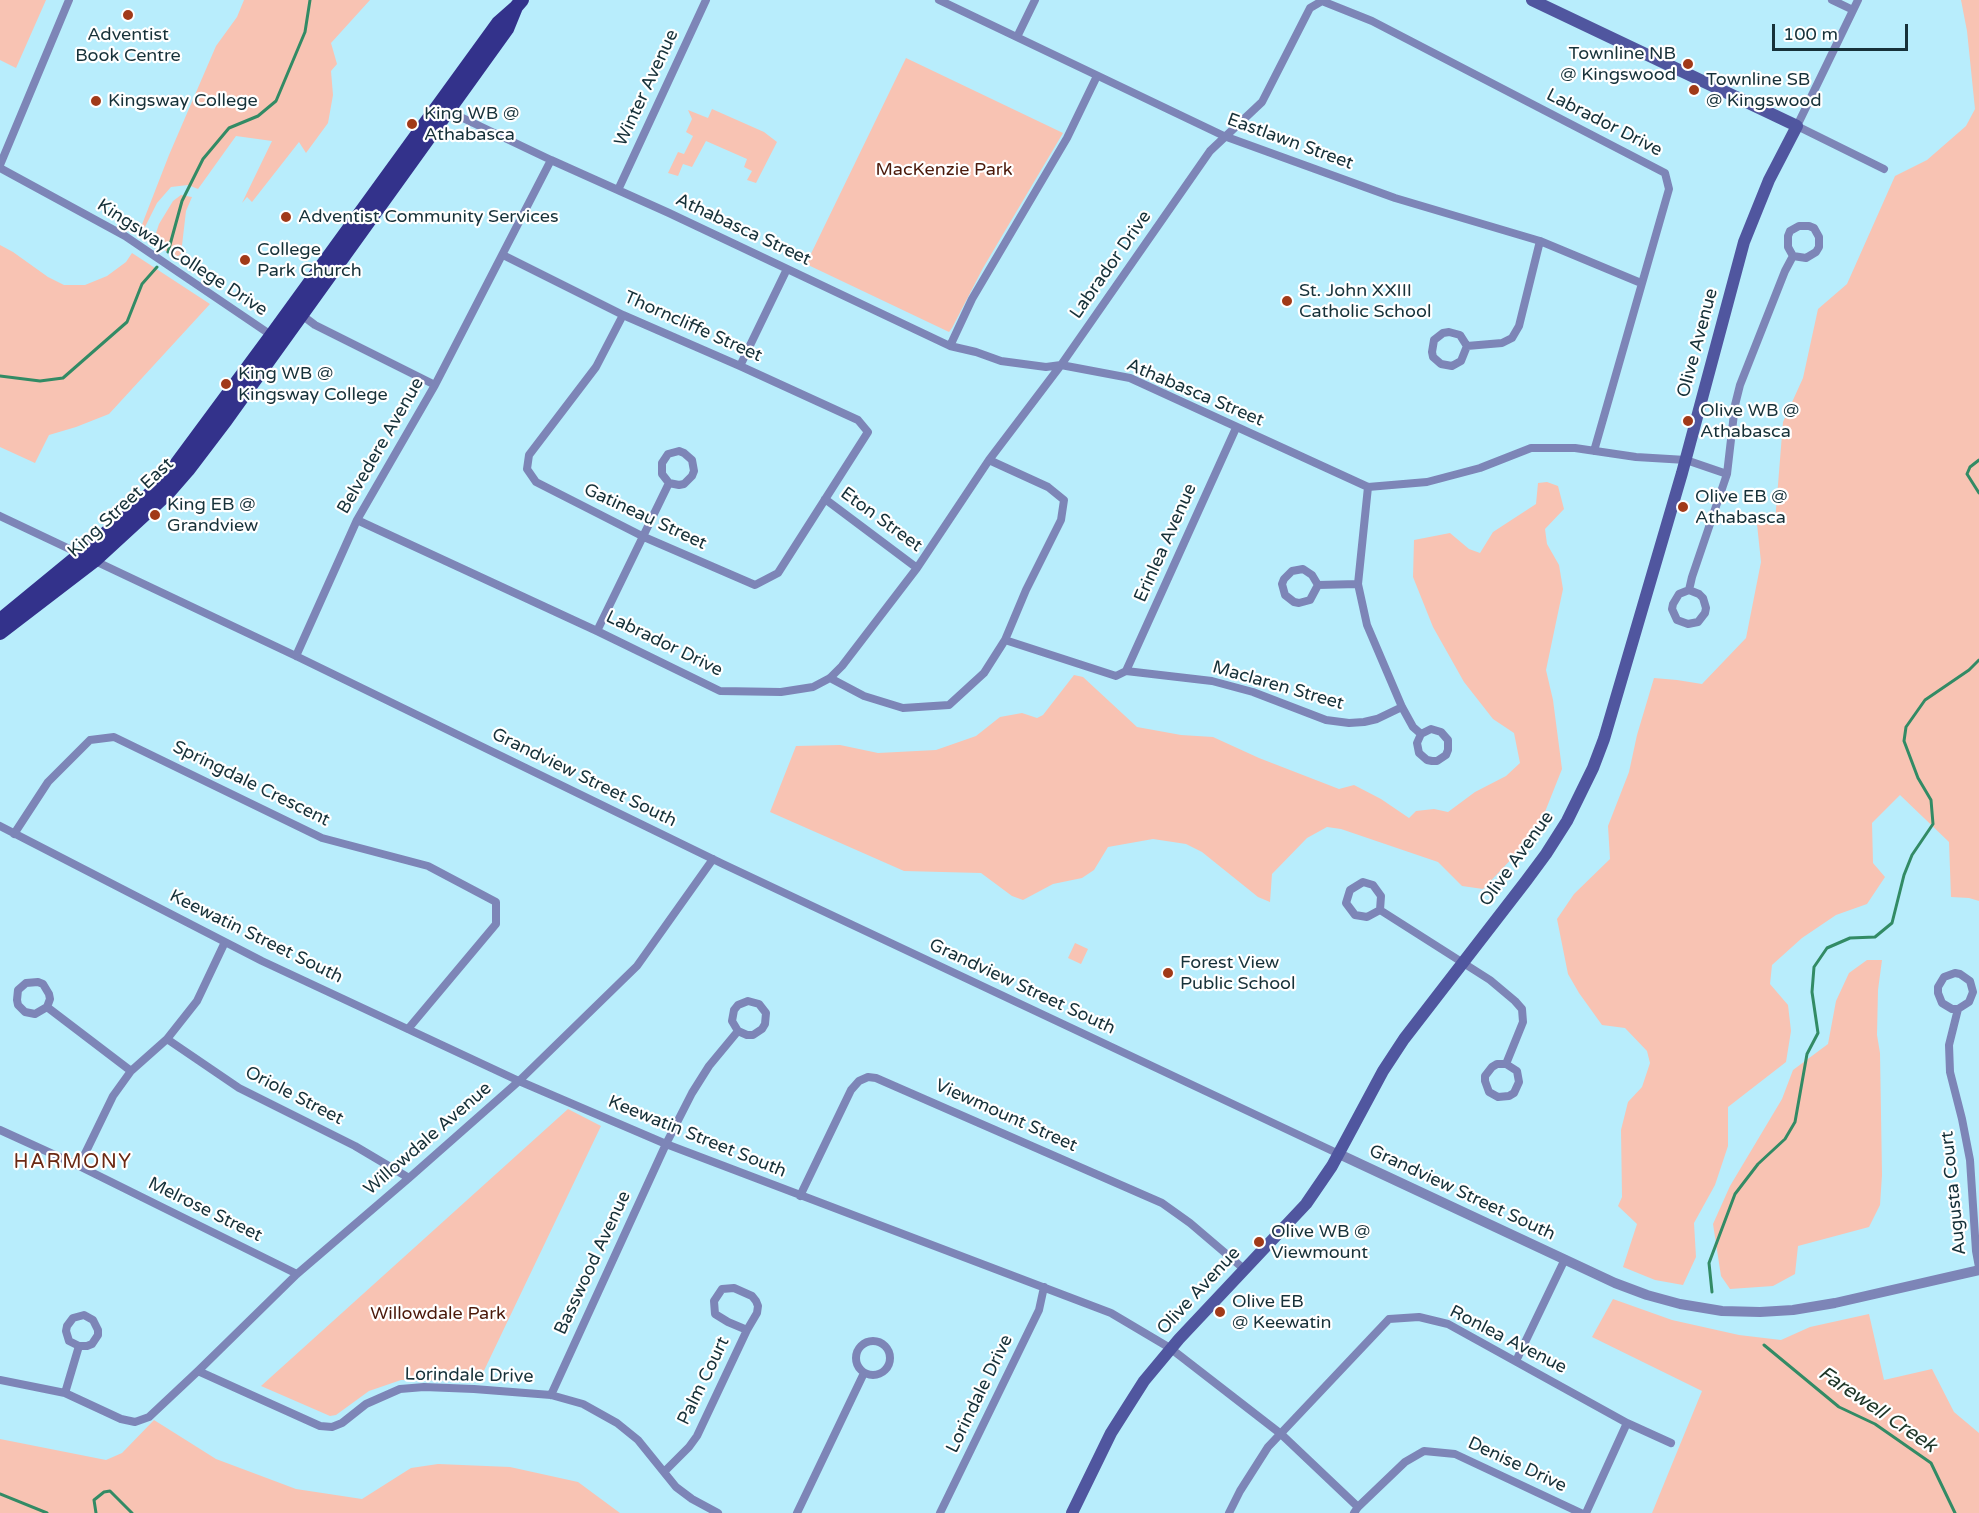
<!DOCTYPE html>
<html>
<head>
<meta charset="utf-8">
<style>
	body { margin:0 }
	#map { position:relative; width:1979px; height:1513px; overflow:hidden; background:#b8edfc; font-family:"Varela Round",sans-serif }
	canvas { display:block }
	.scale { position:absolute; left:1772px; top:24px; width:136px; height:27px; box-sizing:border-box; border:3px solid #163139; border-top:0; padding-left:8px; font-size:18px; line-height:21px; white-space:nowrap; color:#163139; -webkit-text-stroke:4px #fff; paint-order:stroke }
</style>
</head>
<body>
<div id="map">
<canvas width="1979" height="1513"></canvas>
<div class="scale">100 m</div>
</div>
<script>
const g = document.querySelector('canvas').getContext('2d');
g.lineJoin = 'round';
function fill(path, color) {
  g.fillStyle = color;
  g.fill(path, 'evenodd');
}
function toPath(rows) {
  const path = new Path2D();
  for (const r of rows) {
    if (r.length === 3) {
      path.moveTo(r[0] + r[2], r[1]);
      path.arc(r[0], r[1], r[2], 0, 2 * Math.PI);
      continue;
    }
    path.moveTo(r[0], r[1]);
    for (let i = 2; i < r.length; i += 2) path.lineTo(r[i], r[i + 1]);
  }
  return path;
}
function stroke(path, color, width, dash) {
  g.strokeStyle = color;
  g.lineWidth = width;
  g.lineCap = dash ? 'butt' : 'round';
  g.setLineDash(dash || []);
  g.stroke(path);
}
function label(font, color, halo, rows, align = 'center') {
  g.font = font + ' "Varela Round",sans-serif';
  g.lineWidth = 4.5;
  g.setLineDash([]);
  g.textBaseline = 'middle';
  g.strokeStyle = halo;
  g.fillStyle = color;
  for (const [text, x, y, turn = 0] of rows) {
    g.save();
    g.translate(x, y);
    g.rotate((+turn || 0) * Math.PI / 180);
    g.textAlign = isNaN(turn) ? turn : align;
    if (halo) g.strokeText(text, 0, 0);
    g.fillText(text, 0, 0);
    g.restore();
  }
}
const green = toPath([
	[0,0,46,0,16,68,0,60],
	[244,0,370,0,331,43,337,64,331,71,333,95,328,123,306,153,299,142,252,202,247,197,242,203,272,141,236,136,198,189,188,185,171,187,157,203,144,229,141,227,169,155,216,46,237,17],
	[1961,0,1979,0,1979,901,1969,898,1951,897,1949,842,1900,795,1872,823,1873,863,1885,877,1867,904,1836,915,1802,938,1772,965,1770,984,1788,1005,1791,1031,1786,1062,1728,1107,1728,1146,1715,1185,1694,1223,1696,1257,1683,1285,1655,1280,1623,1267,1637,1224,1618,1206,1622,1197,1621,1130,1628,1102,1642,1087,1650,1063,1647,1051,1625,1028,1602,1025,1579,993,1568,974,1557,919,1574,894,1610,859,1608,826,1629,772,1637,735,1654,678,1677,680,1702,684,1746,638,1761,562,1757,524,1775,522,1783,422,1803,378,1818,309,1847,284,1895,176,1927,160,1966,126,1975,109,1967,31],
	[906,58,1063,133,983,268,952,328,949,332,806,264],
	[712,109,764,132,777,142,756,183,747,180,752,171,744,167,747,159,706,141,692,167,683,164,678,176,668,173,678,152,684,154,693,136,686,132,692,119,688,110,708,118],
	[181,195,192,197,186,211,181,254,176,258,153,242,159,224,173,201],
	[0,245,13,252,48,277,64,285,85,285,107,276,126,262,132,253,210,304,109,414,76,427,49,435,35,463,0,447],
	[1547,482,1558,486,1564,509,1545,529,1547,544,1559,565,1563,589,1546,670,1553,700,1562,769,1537,832,1483,889,1462,886,1438,862,1341,829,1327,827,1307,838,1272,874,1270,902,1258,897,1202,852,1186,844,1153,839,1108,847,1094,870,1082,878,1053,884,1023,900,1012,896,981,873,904,871,770,812,796,746,840,745,878,753,936,750,976,736,1000,717,1022,713,1037,718,1043,715,1074,675,1083,677,1137,727,1181,735,1213,737,1259,758,1339,789,1354,785,1381,799,1409,818,1416,811,1434,809,1448,812,1475,792,1506,776,1520,763,1514,733,1493,719,1464,682,1433,627,1413,577,1414,540,1450,533,1469,549,1480,553,1493,532,1536,504,1538,483],
	[1075,943,1088,949,1081,964,1068,958],
	[1867,960,1882,960,1878,990,1877,1035,1880,1053,1882,1175,1880,1205,1869,1227,1798,1246,1795,1274,1773,1286,1730,1289,1721,1276,1713,1224,1730,1186,1782,1099,1793,1070,1828,1044,1836,1001,1849,973],
	[568,1109,601,1126,479,1381,401,1380,369,1391,336,1415,330,1416,261,1386],
	[1613,1299,1672,1320,1739,1335,1781,1340,1810,1327,1869,1314,1884,1380,1932,1369,1954,1412,1979,1433,1979,1513,1652,1513,1702,1391,1592,1337],
	[154,1420,216,1459,296,1489,362,1499,411,1468,438,1464,510,1467,578,1482,620,1513,0,1513,0,1439,106,1460,122,1453]
]);
const stream = toPath([
	[168,252,182,201,203,159,229,128,258,116,276,101,305,32,310,0],
	[0,376,40,381,63,378,127,322,142,284,157,267],
	[1979,460,1970,467,1967,474,1979,493],
	[1712,1292,1709,1263,1735,1194,1758,1164,1785,1139,1795,1122,1807,1054,1818,1033,1812,992,1814,967,1827,948,1850,938,1875,937,1892,923,1904,875,1912,855,1933,824,1931,800,1918,778,1904,741,1906,727,1925,700,1969,670,1979,660],
	[1764,1345,1839,1407,1875,1424,1931,1463,1955,1513],
	[0,1494,47,1513],
	[96,1513,94,1500,104,1492,110,1491,132,1513]
]);
const minor = toPath([
	[939,0,1224,136,1395,198,1540,241,1641,283],
	[1832,0,1853,10],
	[1858,0,1797,126,1884,169],
	[1017,37,1035,0],
	[446,110,551,160,669,213,950,346,976,352,1001,361,1046,367,1061,365,1130,378,1368,487,1427,482,1480,468,1531,448,1575,448,1636,457,1686,460,1727,474],
	[0,165,69,0],
	[0,168,125,236,274,337],
	[618,190,706,0],
	[503,255,623,315,740,366,858,420,868,432,778,573,755,585,644,537,536,482,527,469,529,455,596,367,623,315],
	[299,313,315,325,435,385],
	[950,346,972,299,1067,138,1097,76],
	[1467,346,1460,335,1449,332,1443,333,1434,340,1432,352,1433,357,1441,364,1452,366,1461,361,1467,346,1502,343,1512,338,1519,326,1540,241],
	[740,366,787,269],
	[1368,487,1358,584,1367,625,1402,707,1413,727,1421,734,1417,743,1419,753,1427,760,1432,761,1437,761,1446,755,1448,750,1448,740,1441,732,1431,729,1421,734],
	[825,499,917,568],
	[0,516,296,656,723,864,1339,1154],
	[357,520,597,631,720,691,781,692,813,687,830,678,842,666,917,568,989,460,1061,365,1210,151,1262,102,1310,8,1322,1,1372,21,1665,173,1669,189,1594,451],
	[1318,585,1312,575,1303,569,1292,571,1284,579,1282,584,1285,595,1294,602,1299,603,1310,600,1318,585,1358,584],
	[1689,590,1699,594,1703,598,1706,608,1705,613,1698,622,1688,624,1677,620,1672,609,1673,604,1679,594,1689,590,1692,577,1727,474,1735,405,1740,385,1785,271,1793,256,1788,247,1788,236,1790,231,1799,226,1809,226,1814,228,1819,237,1819,247,1816,252,1806,258,1793,256],
	[597,631,669,483,662,474,662,463,668,454,679,451,684,453,692,460,694,471,692,476,684,484,679,485,669,483],
	[1005,640,1116,676,1126,671,1212,681,1253,692,1326,720,1349,723,1364,722,1377,719,1402,707],
	[296,656,357,520,435,385,551,160],
	[1126,671,1236,428],
	[830,678,864,696,903,708,949,705,984,673,1005,640,1026,590,1061,520,1064,500,1048,487,989,460],
	[0,826,262,961,519,1081,666,1144,1111,1313,1170,1348,1281,1434,1358,1507],
	[14,834,48,782,90,740,114,737,322,838,428,866,496,902,496,924,408,1029],
	[1380,910,1381,896,1373,885,1363,882,1350,890,1346,903,1355,915,1367,917,1380,910,1490,980,1515,1001,1522,1009,1523,1022,1506,1064,1497,1064,1492,1067,1485,1076,1485,1081,1489,1092,1498,1097,1509,1096,1514,1093,1519,1082,1517,1071,1506,1064],
	[47,1007,50,999,49,994,43,984,38,982,26,983,18,990,17,1000,18,1005,25,1012,35,1014,47,1007,131,1071],
	[1958,1009,1952,1009,1942,1003,1938,993,1938,987,1944,977,1955,973,1960,974,1970,981,1973,992,1969,1002,1958,1009,1949,1045,1950,1072,1962,1119,1970,1160,1976,1251,1979,1267],
	[167,1039,239,1088,355,1146,409,1178],
	[0,1130,79,1166,297,1274],
	[79,1166,113,1096,131,1071,167,1039,197,1001,225,942],
	[800,1196,851,1090,859,1081,868,1077,876,1078,1162,1203,1190,1223,1244,1269],
	[873,1358,17],
	[1516,1361,1565,1259],
	[198,1371,320,1426,332,1427,342,1423,366,1404,400,1389,424,1387,474,1389,551,1395,583,1404,617,1423,638,1440,676,1487,692,1499,718,1513],
	[0,1380,65,1393,121,1419,135,1422,149,1417,198,1371,297,1274,409,1178,519,1081,637,966,713,859],
	[65,1393,79,1346,69,1341,66,1331,67,1326,73,1318,84,1315,93,1320,98,1330,98,1335,92,1344,87,1346,79,1346],
	[551,1395,666,1144,692,1093,709,1066,738,1031,732,1021,734,1010,738,1005,748,1001,759,1004,766,1013,765,1024,762,1029,753,1035,747,1035,738,1031],
	[665,1471,689,1447,697,1436,747,1330,728,1322,715,1314,714,1301,722,1289,734,1288,752,1296,756,1301,758,1306,757,1313,747,1330],
	[797,1513,864,1373],
	[940,1513,1039,1310,1044,1287],
	[1229,1513,1240,1491,1268,1447,1389,1319,1419,1317,1448,1324,1627,1423,1671,1443],
	[1354,1513,1358,1507,1405,1462,1424,1451,1455,1454,1581,1513],
	[1586,1513,1627,1423]
]);
const tertiary = toPath([
	[1339,1154,1615,1283,1647,1295,1680,1304,1722,1311,1760,1312,1793,1310,1835,1303,1979,1270]
]);
const secondary = toPath([
	[1072,1513,1111,1433,1144,1381,1179,1339,1306,1204,1332,1166,1383,1071,1404,1039,1526,881,1546,854,1567,821,1593,768,1604,739,1682,473,1744,242,1769,180,1797,126,1532,0]
]);
const primary = toPath([
	[0,620,128,515,166,478,271,336,498,23,515,8],
	[0,633,94,561,168,493,188,470,226,420,507,29,516,7,522,0]
]);
const markers = [
	[128,15,6,"#a13a18"],
	[1688,64,6,"#a13a18"],
	[1694,90,6,"#a13a18"],
	[96,101,6,"#a13a18"],
	[412,124,6,"#a13a18"],
	[286,217,6,"#a13a18"],
	[245,260,6,"#a13a18"],
	[1287,301,6,"#a13a18"],
	[226,384,6,"#a13a18"],
	[1688,421,6,"#a13a18"],
	[1683,507,6,"#a13a18"],
	[155,515,6,"#a13a18"],
	[1168,973,6,"#a13a18"],
	[1259,1242,6,"#a13a18"],
	[1220,1312,6,"#a13a18"]
];
const poiNames = [
	["Adventist",128,35,"center"],
	["Book Centre",128,56,"center"],
	["Townline NB",1676,54,"right"],
	["@ Kingswood",1676,75,"right"],
	["Townline SB",1706,80],
	["@ Kingswood",1706,101],
	["Kingsway College",108,101],
	["King WB @",424,114],
	["Athabasca",424,135],
	["Adventist Community Services",298,217],
	["College",257,250],
	["Park Church",257,271],
	["St. John XXIII",1299,291],
	["Catholic School",1299,312],
	["King WB @",238,374],
	["Kingsway College",238,395],
	["Olive WB @",1700,411],
	["Athabasca",1700,432],
	["Olive EB @",1695,497],
	["Athabasca",1695,518],
	["King EB @",167,505],
	["Grandview",167,526],
	["Forest View",1180,963],
	["Public School",1180,984],
	["Olive WB @",1271,1232],
	["Viewmount",1271,1253],
	["Olive EB",1232,1302],
	["@ Keewatin",1232,1323]
];
const streetNames = [
	["Winter Avenue",647,88,-65],
	["Labrador Drive",1604,123,27],
	["Eastlawn Street",1290,142,20],
	["Athabasca Street",743,230,25],
	["Kingsway College Drive",182,258,33],
	["Labrador Drive",1111,265,-55],
	["Thorncliffe Street",693,327,24],
	["Olive Avenue",1698,343,-75],
	["Athabasca Street",1195,393,23],
	["Belvedere Avenue",381,446,-60],
	["King Street East",121,508,-43],
	["Gatineau Street",645,517,25],
	["Eton Street",881,520,36],
	["Erinlea Avenue",1166,543,-66],
	["Labrador Drive",664,644,26],
	["Maclaren Street",1278,686,16],
	["Grandview Street South",584,778,26],
	["Springdale Crescent",251,784,26],
	["Olive Avenue",1517,859,-54],
	["Keewatin Street South",256,937,26],
	["Grandview Street South",1022,987,25],
	["Oriole Street",294,1096,27],
	["Viewmount Street",1006,1116,24],
	["Keewatin Street South",697,1137,22],
	["Willowdale Avenue",428,1139,-41],
	["Grandview Street South",1462,1193,25],
	["Augusta Court",1954,1193,-96],
	["Melrose Street",205,1210,26],
	["Basswood Avenue",593,1263,-65],
	["Olive Avenue",1199,1291,-47],
	["Ronlea Avenue",1508,1340,27],
	["Lorindale Drive",469,1376,1],
	["Palm Court",704,1381,-64],
	["Lorindale Drive",980,1394,-64],
	["Denise Drive",1517,1465,25]
];
const parkNames = [
	["MacKenzie Park",944,170],
	["Willowdale Park",438,1314]
];
const neighbourhoodNames = [
	["HARMONY",73,1163]
];
const waterNames = [
	["Farewell Creek",1877,1410,34]
];
fill(green, '#f8c3b3');
stroke(stream, '#328b65', 3);
stroke(minor, '#7d85b7', 8);
stroke(tertiary, '#7d85b7', 10);
stroke(secondary, '#50569f', 12);
stroke(primary, '#33328b', 14);
for (const [x, y, r, color] of markers) {
  const dot = new Path2D();
  dot.arc(x, y, r, 0, 2 * Math.PI);
  g.fillStyle = color;
  g.fill(dot);
  stroke(dot, '#fff', 2);
}
label('18px', '#163139', '#fff', poiNames, 'left');
label('18px', '#163139', '#fff', streetNames);
label('18px', '#4b190a', '#fff', parkNames);
g.letterSpacing = '1.5px';
label('20px', '#6b2914', '#fff', neighbourhoodNames);
g.letterSpacing = '0px';
label('italic 20px', '#20382a', '#fff', waterNames);
</script>
</body>
</html>
